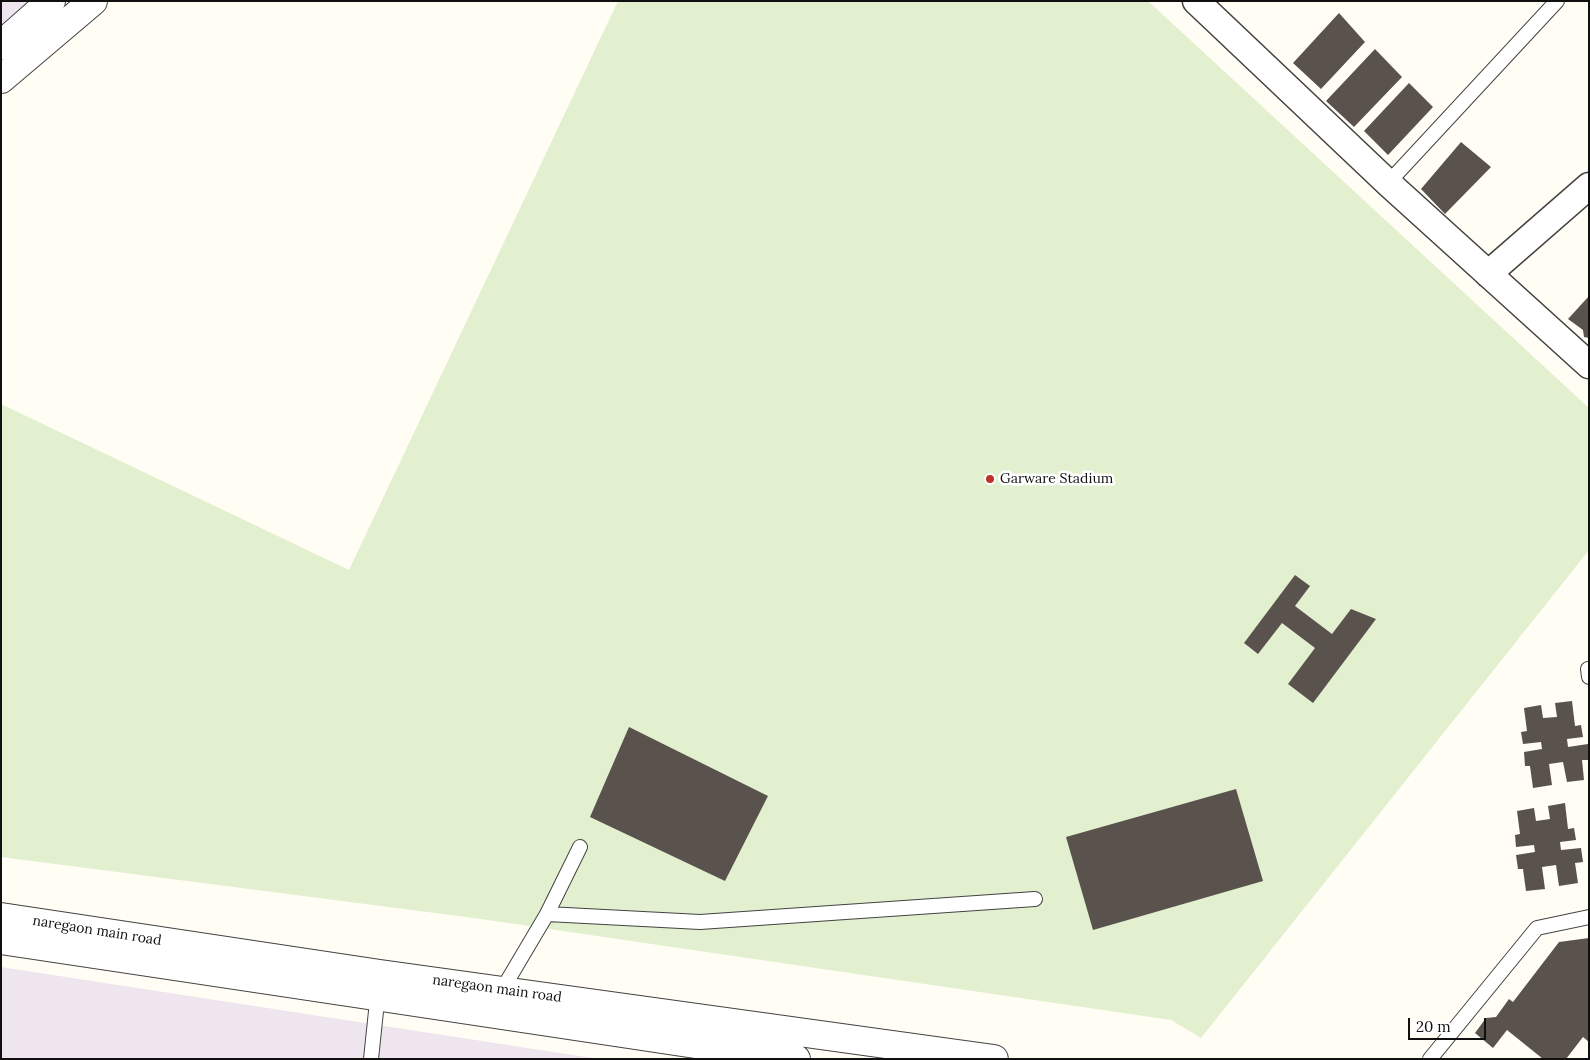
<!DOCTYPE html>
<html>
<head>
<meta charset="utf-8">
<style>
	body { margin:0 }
	#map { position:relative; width:1590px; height:1060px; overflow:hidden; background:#fffdf4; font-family:Lora,serif }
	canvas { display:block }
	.frame { position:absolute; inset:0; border:2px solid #101010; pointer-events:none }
	.scale { position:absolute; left:1408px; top:1018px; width:78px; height:22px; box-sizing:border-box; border:2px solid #101010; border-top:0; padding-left:6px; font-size:15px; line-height:18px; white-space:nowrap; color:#101010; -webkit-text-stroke:4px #fff; paint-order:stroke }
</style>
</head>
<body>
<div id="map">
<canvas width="1590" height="1060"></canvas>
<div class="frame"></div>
<div class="scale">20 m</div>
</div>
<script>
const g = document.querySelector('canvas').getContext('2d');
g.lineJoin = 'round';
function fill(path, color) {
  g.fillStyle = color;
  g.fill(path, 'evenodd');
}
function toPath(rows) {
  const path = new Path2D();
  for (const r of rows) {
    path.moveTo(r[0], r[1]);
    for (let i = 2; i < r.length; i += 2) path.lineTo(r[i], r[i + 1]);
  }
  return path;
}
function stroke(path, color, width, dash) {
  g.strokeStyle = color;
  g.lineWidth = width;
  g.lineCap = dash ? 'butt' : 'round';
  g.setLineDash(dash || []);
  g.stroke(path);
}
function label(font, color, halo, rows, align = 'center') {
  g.font = font + ' Lora,serif';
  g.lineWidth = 5;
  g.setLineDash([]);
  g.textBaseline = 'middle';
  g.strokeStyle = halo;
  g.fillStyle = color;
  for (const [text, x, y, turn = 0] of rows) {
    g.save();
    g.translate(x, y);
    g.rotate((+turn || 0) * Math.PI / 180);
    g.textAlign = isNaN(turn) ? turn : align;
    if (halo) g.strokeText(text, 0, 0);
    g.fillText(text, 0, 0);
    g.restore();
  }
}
const industrial = toPath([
	[1,1,32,1,1,29],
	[1,967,599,1059,1,1059]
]);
const pitch = toPath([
	[618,1,1148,1,1589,408,1589,550,1201,1038,1171,1020,474,918,1,857,1,404,349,570]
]);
const building = toPath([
	[1339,13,1365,42,1321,89,1293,63],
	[1375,49,1402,77,1354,127,1326,101],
	[1409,83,1433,107,1388,155,1364,131],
	[1461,142,1491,167,1445,214,1421,189],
	[1589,296,1589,338,1584,337,1583,330,1568,319],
	[1295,575,1310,586,1295,606,1332,634,1351,609,1376,619,1313,703,1288,684,1315,648,1282,623,1258,654,1244,643],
	[1572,701,1575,726,1581,725,1583,737,1567,739,1568,747,1588,744,1589,760,1582,760,1584,780,1567,782,1563,762,1549,764,1552,785,1533,788,1530,766,1525,766,1524,752,1542,749,1541,742,1523,744,1521,732,1527,731,1524,708,1541,705,1543,718,1557,717,1555,703],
	[629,727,768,796,725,881,590,817],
	[1236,789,1263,881,1093,930,1066,837],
	[1565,803,1568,829,1574,828,1576,840,1560,842,1561,850,1581,848,1583,862,1575,863,1578,883,1559,886,1556,865,1542,867,1545,889,1526,891,1523,869,1518,869,1516,855,1535,852,1534,845,1516,847,1515,835,1520,834,1517,811,1534,808,1536,821,1550,819,1548,806],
	[1589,938,1589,1042,1583,1037,1566,1059,1543,1059,1507,1030,1493,1048,1475,1033,1486,1018,1496,1017,1509,999,1513,1002,1559,942]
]);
const service = toPath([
	[1388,183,1557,1],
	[1588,669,1589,677],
	[547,914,580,847],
	[502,990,547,914,700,922,1035,899],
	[371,1059,378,992],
	[1430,1059,1537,928,1589,917]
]);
const minor = toPath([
	[1196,1,1388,183,1589,365],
	[1488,274,1589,186]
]);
const tertiary = toPath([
	[1,45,51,1],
	[1,79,93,1],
	[1,917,380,974,994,1059],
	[1,940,796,1059]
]);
const markers = [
	[990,479,5,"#bd322c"]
];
const poiNames = [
	["Garware Stadium",1000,479]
];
const streetNames = [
	["naregaon main road",97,931,9],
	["naregaon main road",497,989,8]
];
fill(industrial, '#eee5ee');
fill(pitch, '#e2f0cf');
fill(building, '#59524d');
stroke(service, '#434343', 16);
stroke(minor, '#434343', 29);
stroke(tertiary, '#434343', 30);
stroke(service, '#fff', 14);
stroke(minor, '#fff', 26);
stroke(tertiary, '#fff', 28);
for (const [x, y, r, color] of markers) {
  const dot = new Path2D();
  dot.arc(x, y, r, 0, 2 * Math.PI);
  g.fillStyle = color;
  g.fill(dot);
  stroke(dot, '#fff', 2);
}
label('14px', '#101010', '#fff', poiNames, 'left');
label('14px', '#101010', '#fff', streetNames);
</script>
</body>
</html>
